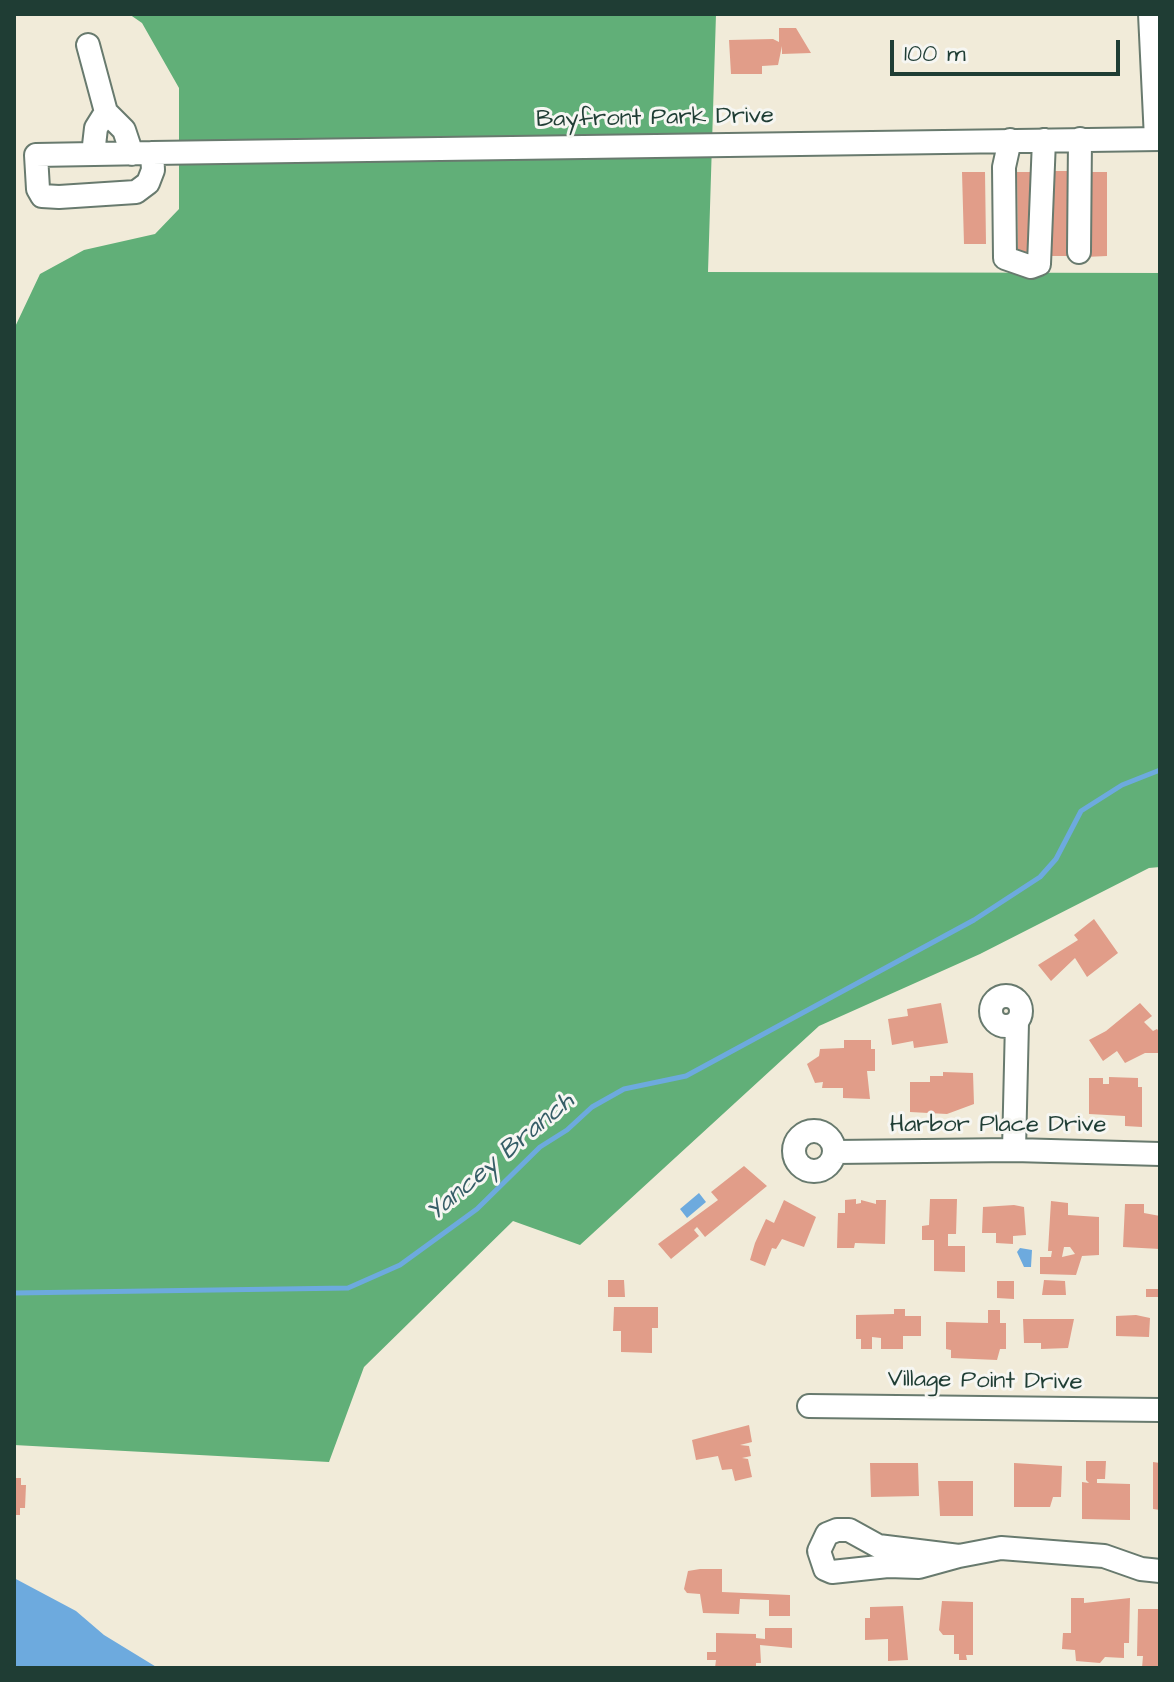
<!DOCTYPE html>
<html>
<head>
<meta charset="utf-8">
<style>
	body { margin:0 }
	#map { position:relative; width:1174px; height:1682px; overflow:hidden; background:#f1ebd9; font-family:"Architects Daughter",sans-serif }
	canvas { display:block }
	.frame { position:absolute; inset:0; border:16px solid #1f3d34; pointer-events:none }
	.scale { position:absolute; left:890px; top:40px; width:230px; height:36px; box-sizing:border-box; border:4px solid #1f3d34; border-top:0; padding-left:10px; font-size:24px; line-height:28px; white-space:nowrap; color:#1f3d34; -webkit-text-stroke:6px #f6f6f2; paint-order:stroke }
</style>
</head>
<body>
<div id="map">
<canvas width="1174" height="1682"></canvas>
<div class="frame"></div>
<div class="scale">100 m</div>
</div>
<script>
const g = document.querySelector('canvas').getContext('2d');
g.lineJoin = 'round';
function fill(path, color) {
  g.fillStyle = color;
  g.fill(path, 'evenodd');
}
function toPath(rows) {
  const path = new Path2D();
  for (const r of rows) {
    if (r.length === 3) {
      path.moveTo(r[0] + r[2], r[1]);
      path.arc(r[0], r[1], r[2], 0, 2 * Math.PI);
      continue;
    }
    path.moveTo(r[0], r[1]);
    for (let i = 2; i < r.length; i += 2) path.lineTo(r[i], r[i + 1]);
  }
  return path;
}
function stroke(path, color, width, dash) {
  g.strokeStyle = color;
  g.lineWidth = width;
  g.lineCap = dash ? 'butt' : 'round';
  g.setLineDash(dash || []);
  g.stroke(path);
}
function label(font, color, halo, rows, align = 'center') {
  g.font = font + ' "Architects Daughter",sans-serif';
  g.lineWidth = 6;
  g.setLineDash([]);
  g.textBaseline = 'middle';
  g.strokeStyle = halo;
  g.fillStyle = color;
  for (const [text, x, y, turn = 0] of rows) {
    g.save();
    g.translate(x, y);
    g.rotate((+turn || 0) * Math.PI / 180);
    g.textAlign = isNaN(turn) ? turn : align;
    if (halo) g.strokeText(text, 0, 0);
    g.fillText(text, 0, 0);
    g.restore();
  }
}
const forest = toPath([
	[129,14,716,14,708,272,1160,273,1160,867,1149,868,980,954,819,1026,580,1245,513,1221,364,1367,329,1462,14,1445,14,329,40,274,84,250,155,234,179,209,179,88,142,23]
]);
const water = toPath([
	[699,1193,706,1202,687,1218,680,1209],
	[1020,1248,1032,1250,1031,1267,1024,1267,1017,1252],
	[14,1578,76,1611,104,1635,158,1668,14,1668]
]);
const stream = toPath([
	[14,1293,348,1288,400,1265,477,1209,540,1147,567,1130,592,1107,624,1089,686,1076,974,920,1040,877,1056,859,1081,811,1122,785,1160,770]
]);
const building = toPath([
	[779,28,796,28,811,53,782,54,782,46,778,65,762,66,762,74,731,74,729,40,773,39,779,42],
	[1050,171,1072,171,1073,256,1051,256],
	[962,172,985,172,986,244,964,244],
	[1017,172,1038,172,1039,257,1018,257],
	[1085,172,1107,172,1107,256,1085,257],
	[1094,919,1118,953,1087,977,1075,958,1051,981,1038,965,1078,940,1074,935],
	[941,1003,948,1043,914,1048,913,1041,892,1045,888,1019,908,1016,907,1009],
	[1140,1003,1152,1016,1144,1022,1153,1031,1157,1029,1160,1033,1160,1053,1145,1053,1125,1063,1117,1051,1103,1061,1089,1040,1106,1031],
	[844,1040,871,1040,871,1049,875,1049,875,1071,867,1071,870,1099,843,1098,843,1088,822,1088,823,1082,815,1083,807,1064,819,1056,820,1049,844,1048],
	[943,1072,973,1073,974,1104,947,1114,910,1112,910,1082,930,1082,930,1076,943,1076],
	[1109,1077,1138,1078,1138,1087,1142,1087,1142,1127,1125,1126,1125,1116,1089,1114,1089,1078,1103,1078,1103,1084,1109,1084],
	[744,1166,767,1186,705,1237,697,1227,694,1230,699,1236,671,1259,658,1244,718,1200,711,1192],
	[856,1199,856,1204,861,1203,861,1200,876,1204,876,1200,886,1200,885,1244,855,1243,854,1248,837,1248,838,1213,845,1213,845,1200],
	[930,1199,957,1199,956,1234,948,1234,948,1246,965,1246,965,1272,934,1271,934,1240,922,1240,922,1226,929,1225],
	[784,1200,816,1217,804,1247,782,1239,776,1249,772,1248,765,1266,750,1260,755,1243,766,1219,774,1223],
	[1051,1201,1068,1203,1068,1215,1099,1217,1099,1255,1082,1256,1076,1275,1040,1274,1040,1257,1051,1257,1052,1251,1048,1251],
	[1064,1247,1070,1247,1075,1254,1062,1257],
	[1125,1204,1144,1204,1144,1213,1160,1216,1160,1249,1123,1247],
	[1014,1205,1024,1207,1026,1235,1013,1236,1013,1244,996,1243,996,1233,982,1233,983,1207],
	[608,1280,624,1280,625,1297,608,1297],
	[1044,1280,1065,1281,1066,1295,1042,1295],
	[997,1281,1014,1281,1014,1299,997,1298],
	[1146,1289,1158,1289,1159,1297,1146,1297],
	[614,1307,658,1307,658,1328,652,1328,652,1353,621,1352,621,1331,613,1331],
	[894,1309,905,1309,905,1316,921,1316,921,1336,903,1336,903,1349,881,1349,881,1338,872,1337,872,1349,861,1349,861,1339,856,1339,856,1315,894,1314],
	[988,1310,1000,1310,1000,1323,1006,1323,1006,1349,1000,1349,997,1360,951,1358,951,1350,946,1349,946,1322,988,1323],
	[1136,1315,1150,1318,1149,1337,1116,1336,1116,1316],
	[1023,1319,1074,1319,1068,1348,1041,1349,1041,1343,1024,1343],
	[749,1425,752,1442,740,1445,749,1446,751,1456,742,1458,748,1459,752,1477,735,1481,732,1469,722,1470,718,1456,696,1460,692,1440],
	[1086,1461,1106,1461,1105,1479,1097,1479,1097,1483,1130,1484,1130,1520,1082,1519,1082,1482,1089,1483,1086,1480],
	[1153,1462,1160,1463,1160,1510,1153,1509],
	[870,1463,918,1463,919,1496,871,1497],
	[1014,1463,1062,1466,1061,1497,1053,1497,1050,1507,1014,1507],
	[14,1478,21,1478,21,1485,26,1485,25,1508,20,1508,20,1515,14,1515],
	[938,1481,973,1481,973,1516,940,1516],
	[700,1569,722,1569,722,1592,790,1595,790,1616,769,1616,769,1600,740,1599,739,1614,703,1613,700,1594,687,1593,684,1589,688,1571],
	[1071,1598,1084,1598,1084,1603,1130,1598,1129,1643,1124,1643,1124,1658,1105,1657,1100,1663,1076,1661,1075,1650,1062,1649,1063,1633,1071,1633],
	[942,1601,973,1602,973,1655,966,1655,967,1660,959,1660,959,1654,954,1654,954,1635,943,1635,939,1630],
	[903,1606,908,1660,888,1661,888,1639,865,1640,865,1618,870,1618,870,1607],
	[1138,1609,1160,1609,1160,1668,1142,1668,1143,1656,1137,1656],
	[765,1628,792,1628,792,1648,760,1645,761,1663,756,1663,756,1668,715,1668,716,1660,707,1660,707,1652,716,1652,716,1633,756,1634,756,1638,765,1639]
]);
const minor = toPath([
	[1150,14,1156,139],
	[88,45,106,112,124,130,132,154],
	[1010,140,1004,167,1005,258,1031,267,1039,264,1044,140],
	[152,153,1160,139],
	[152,153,153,170,148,183,136,192,59,197,42,196,38,189,36,155,152,153],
	[93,154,96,128,106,112],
	[1079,252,1080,139],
	[1006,1011,15],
	[814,1151,20],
	[1014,1150,1017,1022],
	[835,1152,1014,1150,1160,1154],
	[809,1406,1160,1410],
	[837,1530,849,1530,878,1546,959,1556,919,1567,888,1566,832,1572,825,1569,819,1551,827,1534,837,1530],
	[959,1556,1001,1548,1104,1556,1141,1569,1160,1571]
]);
const streetNames = [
	["Bayfront Park Drive",655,119,-1],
	["Harbor Place Drive",998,1126],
	["Village Point Drive",985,1382,1]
];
const waterNames = [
	["Yancey Branch",501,1158,-40]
];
fill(forest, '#61af78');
fill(water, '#6daade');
stroke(stream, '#6daade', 5);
fill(building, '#e19d89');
stroke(minor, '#687a6e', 26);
stroke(minor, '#fff', 22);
label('24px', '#1f3d34', '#f6f6f2', streetNames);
label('italic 26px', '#365e67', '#f6f6f2', waterNames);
</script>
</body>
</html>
